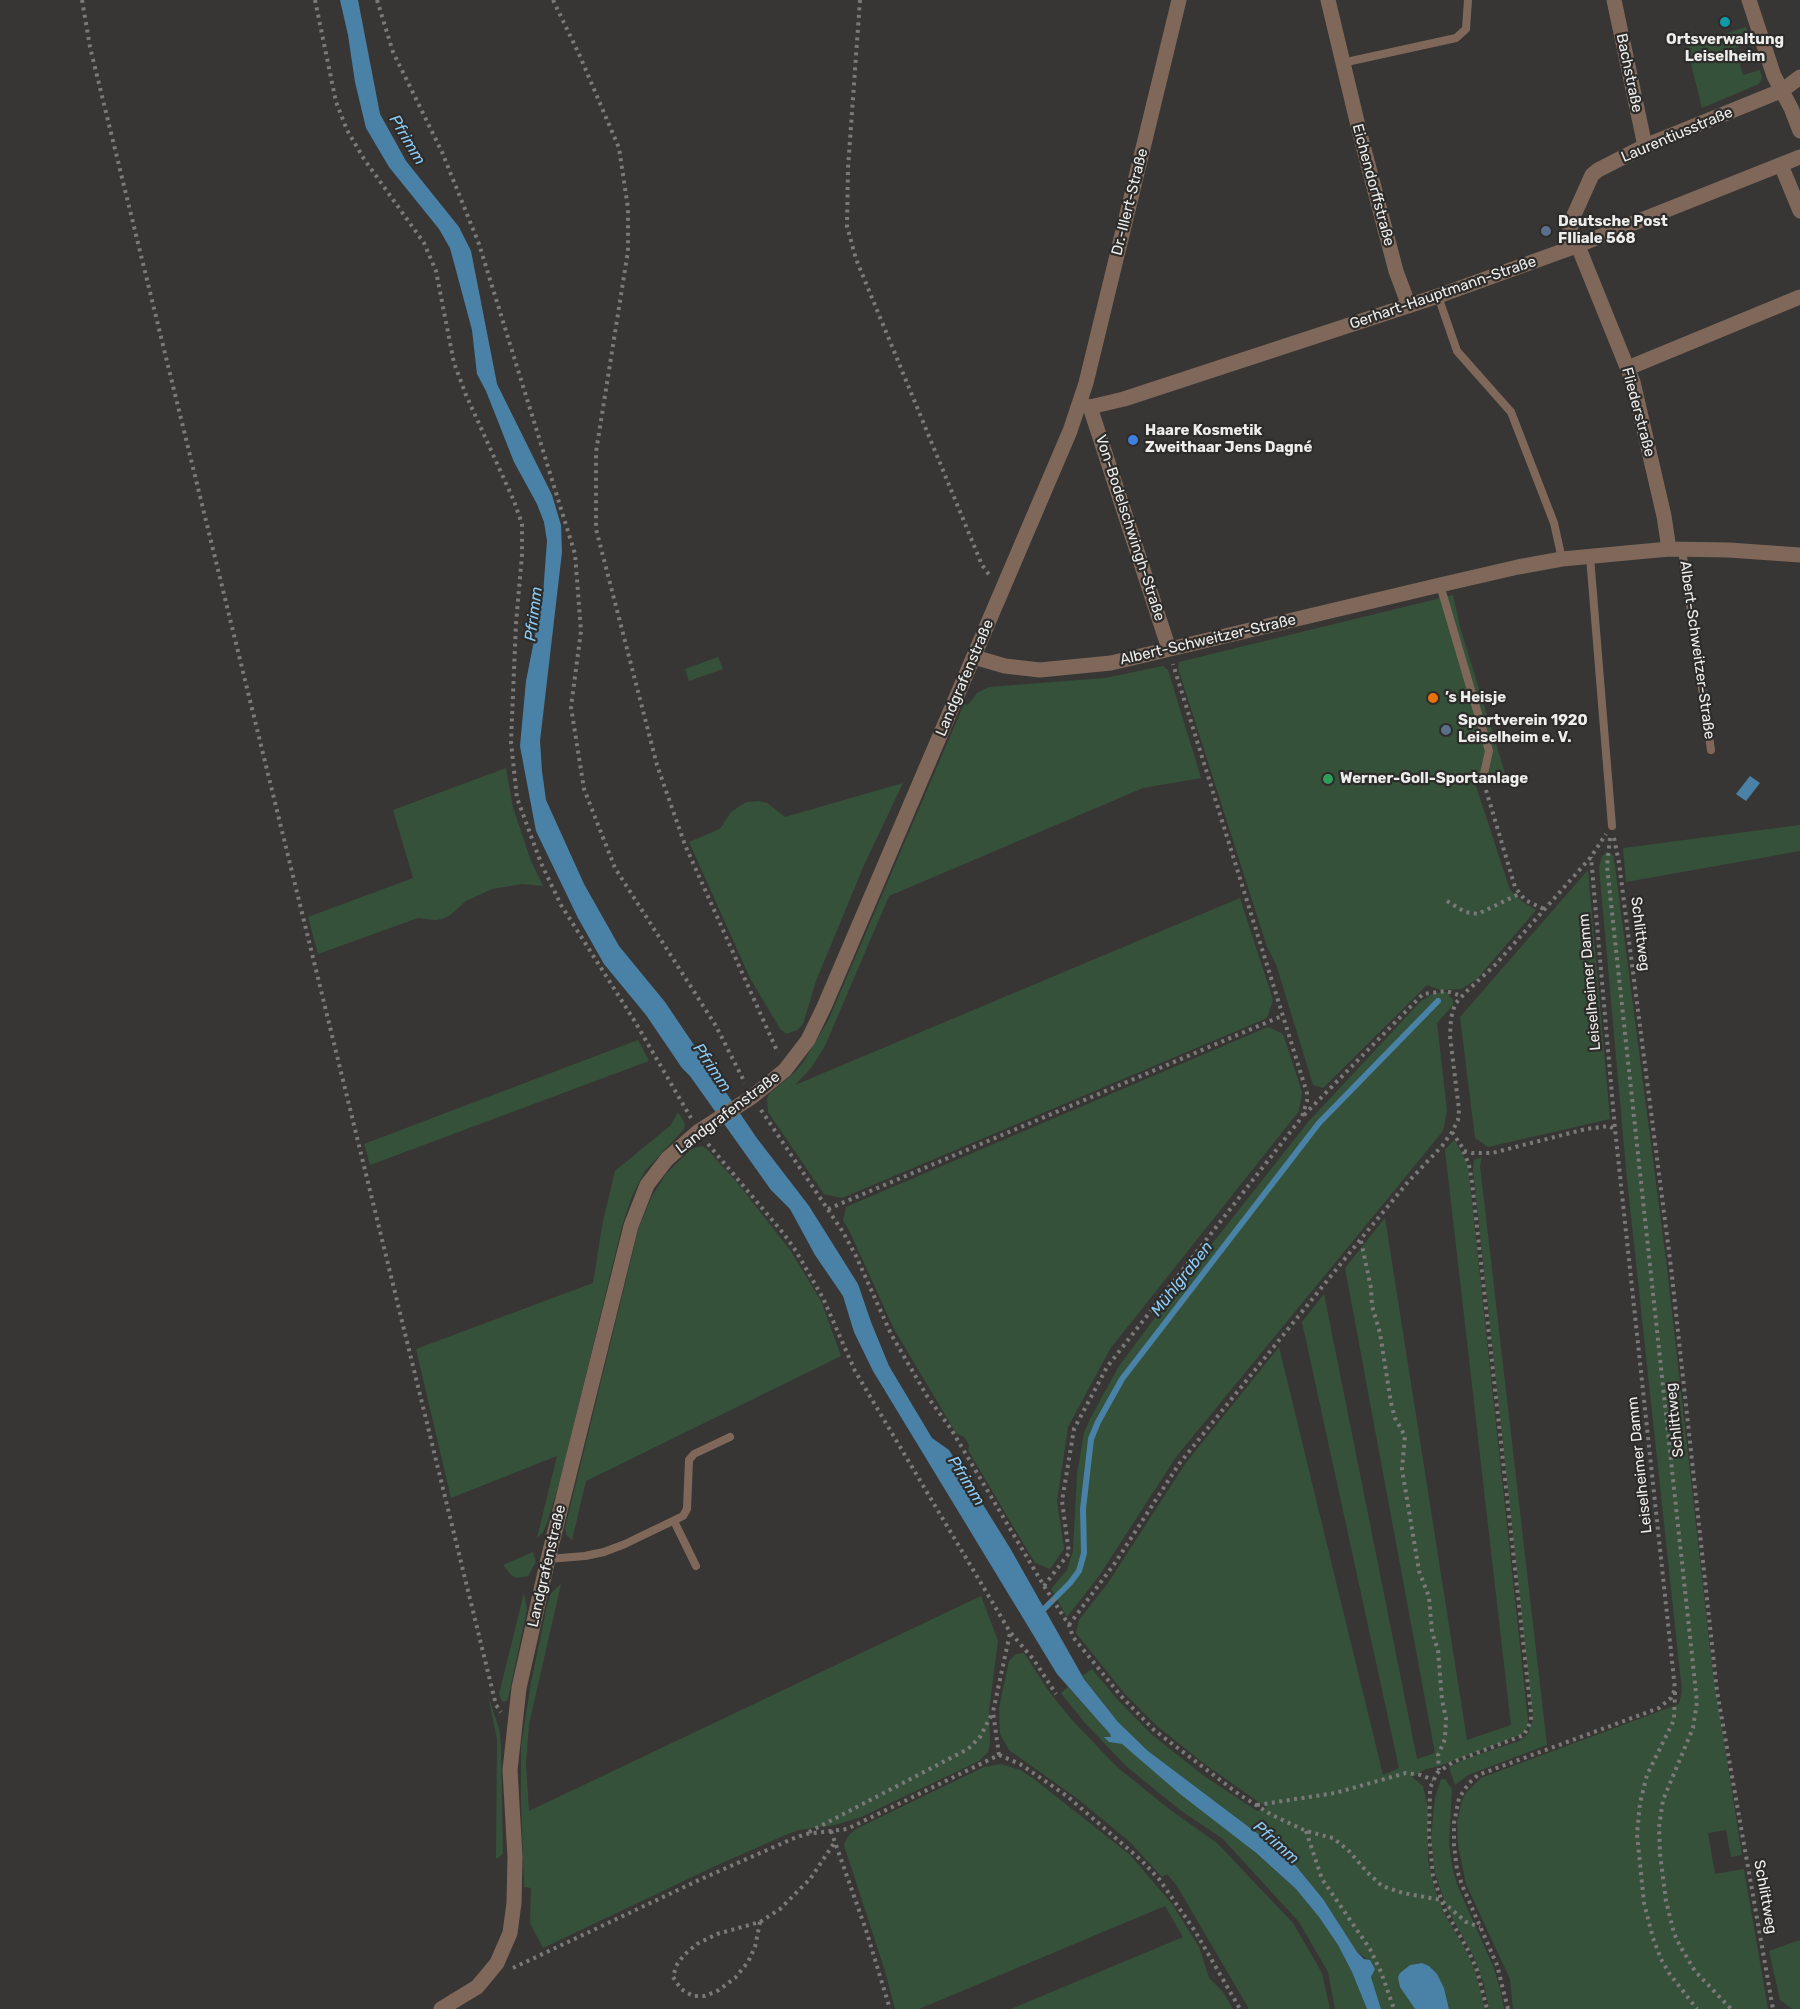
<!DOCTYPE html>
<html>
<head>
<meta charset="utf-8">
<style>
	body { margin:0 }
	canvas { display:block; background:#373634 }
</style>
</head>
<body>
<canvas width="1800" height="2009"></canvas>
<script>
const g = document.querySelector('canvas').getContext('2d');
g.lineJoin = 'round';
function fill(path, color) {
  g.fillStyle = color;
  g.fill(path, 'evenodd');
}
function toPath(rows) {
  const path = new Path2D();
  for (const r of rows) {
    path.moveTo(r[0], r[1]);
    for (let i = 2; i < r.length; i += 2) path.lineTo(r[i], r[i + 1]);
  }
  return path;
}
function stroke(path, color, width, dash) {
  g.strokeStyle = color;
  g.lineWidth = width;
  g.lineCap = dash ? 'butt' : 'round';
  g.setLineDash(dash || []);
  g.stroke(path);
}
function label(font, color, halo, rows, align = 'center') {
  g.font = font + ' Rubik,sans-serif';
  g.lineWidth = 4.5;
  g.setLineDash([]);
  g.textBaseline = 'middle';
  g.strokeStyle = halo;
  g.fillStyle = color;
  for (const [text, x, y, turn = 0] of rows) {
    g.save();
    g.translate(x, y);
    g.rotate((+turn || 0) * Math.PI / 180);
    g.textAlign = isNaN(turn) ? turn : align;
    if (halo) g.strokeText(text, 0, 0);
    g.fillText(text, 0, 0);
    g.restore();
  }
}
const green = toPath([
	[1746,27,1751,43,1735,48,1743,75,1760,70,1762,78,1759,84,1702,108,1684,35,1693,33,1696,43],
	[1453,595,1460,627,1505,773,1474,780,1510,890,1523,902,1536,910,1476,980,1461,989,1440,990,1427,985,1323,1088,1313,1085,1276,964,1267,947,1178,668,1179,662],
	[718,657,723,669,689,681,685,669],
	[1163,666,1168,670,1201,778,1143,788,889,896,825,1046,811,1068,795,1085,1240,898,1273,1000,1267,1018,842,1198,824,1194,768,1112,767,1098,770,1093,795,1072,804,1061,828,1021,964,704,968,705,977,693,989,687,1105,678],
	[506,768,513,808,531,861,543,886,522,884,492,889,466,901,449,916,442,919,435,920,418,918,318,954,308,917,413,878,393,810],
	[903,783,864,865,816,981,803,1024,797,1030,787,1034,781,1030,751,980,689,842,720,829,731,812,746,802,759,801,767,803,785,817],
	[1800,825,1800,851,1626,882,1623,848],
	[1607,852,1613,855,1615,866,1667,1268,1712,1666,1742,1855,1731,1857,1726,1830,1708,1833,1715,1874,1744,1869,1768,2009,1513,2009,1510,1979,1466,1884,1458,1845,1457,1823,1462,1800,1466,1793,1481,1778,1679,1704,1682,1691,1627,1179,1599,867,1602,856],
	[1588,870,1610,1119,1488,1147,1475,1138,1460,1017],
	[1446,992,1453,1000,1453,1005,1437,1023,1447,1111,1443,1131,1176,1457,1099,1576,1067,1617,1051,1589,1067,1570,1073,1551,1077,1474,1084,1433,1090,1419,1119,1366,1178,1287,1309,1121,1421,1001,1434,993],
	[1268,1027,1283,1034,1302,1092,1299,1111,1110,1349,1068,1427,1057,1501,1064,1549,1050,1569,1035,1563,968,1450,969,1445,964,1437,956,1433,894,1329,849,1230,843,1221,846,1207],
	[638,1040,649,1061,370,1165,364,1144],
	[678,1112,685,1124,684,1129,645,1171,632,1196,622,1226,562,1474,547,1523,543,1532,537,1538,557,1456,451,1498,416,1349,593,1283,603,1221,615,1171,671,1125],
	[1453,1141,1455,1141,1462,1153,1468,1166,1470,1183,1528,1720,1527,1728,1520,1735,1440,1766,1426,1769,1412,1777,1423,1786,1425,1795,1428,1808,1428,1861,1435,1890,1446,1917,1466,1950,1475,1970,1485,2009,1449,2009,1444,1988,1429,1966,1422,1963,1410,1965,1400,1973,1398,1977,1415,2009,1381,2009,1371,1977,1374,1969,1370,1961,1357,1952,1323,1899,1296,1866,1274,1846,1148,1751,1118,1722,1082,1676,1092,1669,1117,1699,1151,1734,1204,1776,1257,1811,1267,1808,1202,1762,1157,1726,1125,1694,1076,1633,1079,1620,1108,1583,1185,1464,1279,1347,1383,1775,1399,1768,1302,1322,1324,1294,1417,1759,1435,1753,1345,1268,1385,1218,1467,1740,1511,1725,1445,1150],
	[702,1146,707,1149,739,1185,790,1250,821,1301,841,1356,586,1481,572,1540,566,1534,565,1528,639,1227,652,1196,666,1174,691,1149],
	[1482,1157,1480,1166,1547,1745,1468,1775,1455,1785,1449,1767,1465,1759,1519,1741,1528,1734,1533,1719,1473,1170,1474,1160],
	[533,1552,536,1562,528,1576,518,1578,512,1576,503,1565],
	[561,1584,529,1724,526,1764,529,1811,981,1596,998,1641,989,1710,990,1745,988,1752,979,1761,861,1817,835,1825,799,1830,783,1836,713,1867,543,1948,530,1923,531,1888,524,1887,521,1799,521,1746,531,1683,547,1605,551,1593],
	[524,1593,527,1609,521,1638,509,1694,507,1701,502,1702,499,1694],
	[1024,1653,1050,1693,1072,1720,1117,1767,1169,1809,1217,1843,1293,1923,1322,1973,1330,2009,1249,2009,1177,1886,1167,1874,1162,1877,1130,1842,1078,1799,1009,1750,1000,1734,999,1708,1009,1661,1016,1654],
	[1068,1687,1110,1734,1112,1737,1105,1738,1109,1742,1122,1744,1244,1843,1296,1889,1319,1917,1338,1945,1352,1972,1367,2009,1335,2009,1328,1972,1299,1922,1223,1839,1180,1810,1126,1766,1085,1723,1061,1693],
	[488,1695,500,1732,501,1749,503,1854,496,1859,497,1740],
	[1001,1764,1020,1770,1034,1779,1130,1855,1172,1904,1199,1947,1209,1978,1223,1992,1233,2009,1011,2009,1183,1937,1165,1906,919,2009,895,2009,885,1971,844,1845,848,1836,856,1829,984,1767],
	[1441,1779,1445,1779,1452,1789,1449,1845,1453,1871,1458,1887,1493,1966,1500,1988,1504,2009,1489,2009,1484,1984,1473,1955,1448,1910,1435,1874,1431,1838,1435,1798],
	[1800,1940,1800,2009,1792,2009,1780,2000,1769,1951]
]);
const water = toPath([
	[340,0,358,0,380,114,406,161,459,227,471,251,497,384,552,495,561,525,562,552,540,741,542,771,546,800,584,884,619,946,665,1002,756,1137,809,1206,858,1284,871,1322,889,1366,932,1438,949,1450,1010,1548,1084,1679,1118,1722,1148,1751,1274,1846,1296,1866,1323,1899,1357,1952,1364,1959,1370,1960,1375,1969,1371,1977,1381,2009,1367,2009,1352,1972,1338,1945,1319,1917,1296,1889,1255,1852,1180,1794,1122,1744,1109,1742,1104,1737,1111,1737,1110,1734,1057,1674,873,1371,854,1332,843,1296,815,1255,790,1209,771,1190,690,1076,682,1068,646,1015,604,964,578,918,536,831,520,746,526,681,543,595,547,541,544,522,537,504,514,462,486,391,477,374,472,330,450,248,439,229,389,167,366,128,355,82,348,35],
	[1750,776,1760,783,1746,801,1736,794],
	[1422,1963,1429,1966,1437,1974,1444,1988,1449,2009,1415,2009,1400,1987,1398,1977,1400,1973,1410,1965]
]);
const stream = toPath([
	[1038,1615,1070,1583,1079,1571,1084,1553,1083,1509,1091,1439,1098,1422,1122,1379,1319,1123,1438,1001]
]);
const path = toPath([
	[82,0,90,47,496,1705,501,1712],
	[315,0,336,102,347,130,364,159,424,243,436,271,454,363,466,395,514,501,522,524,522,555,516,623,511,742,517,798,541,863,561,905,634,1020,691,1118],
	[377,0,393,52,442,152,479,244,575,554,581,631,571,707,584,789,615,868,716,1026,745,1083],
	[553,0,579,54,619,148,628,208,628,251,596,452,596,529,657,765,685,845,778,1053],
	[860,0,848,168,847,226,856,259,982,565,990,576],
	[1486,790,1515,887,1525,900,1544,909],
	[1610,838,1607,866,1697,1702,1693,1728,1663,1800,1659,1827,1660,1854,1666,1901,1674,1933,1680,1946,1695,1971,1731,2009],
	[1614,838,1619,863,1671,1267,1717,1691,1773,2009],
	[1447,901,1465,912,1478,914,1519,894],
	[761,1110,843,1232,856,1256,891,1334,927,1396,951,1429,1044,1586,1069,1625,1073,1637,1121,1696,1154,1730,1240,1795,1272,1815,1306,1831,1333,1838,1349,1851,1367,1872,1382,1886,1403,1893,1441,1900,1466,1922,1480,1927],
	[1304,1115,1423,994,1446,991,1462,996],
	[1452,1132,1462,1147,1469,1165,1472,1182,1531,1713,1531,1721,1524,1735,1453,1762,1437,1773,1430,1788,1429,1835,1433,1876,1445,1910,1468,1950,1477,1970,1487,2009],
	[708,1144,784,1234,796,1251,823,1298,855,1371,1010,1632,1034,1660,1056,1694],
	[1464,1151,1472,1153,1492,1153,1586,1129,1609,1126,1614,1129],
	[828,1209,1282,1016],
	[1361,1241,1371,1288,1372,1306,1380,1333,1391,1403,1395,1418,1405,1436,1402,1469,1419,1571,1429,1597,1432,1632,1438,1650,1442,1700,1446,1718,1445,1739,1438,1755,1439,1770],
	[1044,1586,1069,1553,1062,1501,1074,1429,1107,1367,1302,1117,1307,1101,1307,1093,1173,664],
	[1069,1625,1115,1563,1179,1464,1360,1240,1408,1182,1442,1146,1452,1132,1458,1120,1459,1110,1450,1036,1451,1018,1455,1004,1467,991,1495,965,1591,857,1606,834],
	[1675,1692,1674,1720,1647,1775,1640,1803,1637,1834,1644,1903,1653,1938,1661,1959,1669,1973,1697,2009],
	[999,1755,1020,1764,1067,1796,1141,1860,1159,1879,1195,1931,1240,2009],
	[999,1755,993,1712,1010,1633],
	[1257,1805,1335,1793,1406,1773,1421,1775,1433,1780],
	[831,1831,866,1930,890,2009],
	[1306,1831,1322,1879,1370,1949,1381,1972,1394,2009],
	[809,1832,968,1749,980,1737,993,1712],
	[760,1922,755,1947,748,1962,735,1978,719,1990,705,1996,693,1996,681,1989,673,1977,676,1966,684,1955,697,1944,717,1934,760,1922,780,1909,810,1879,835,1842],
	[513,1968,699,1880,792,1839,806,1834,847,1829,999,1755],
	[1508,2009,1497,1965,1462,1885,1457,1870,1454,1845,1454,1823,1459,1798,1469,1783,1478,1775,1659,1708,1671,1698,1675,1689,1615,1129,1591,857]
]);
const lane = toPath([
	[1342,63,1456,38,1466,29,1468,0],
	[1438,296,1457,351,1511,412,1554,523,1562,559],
	[1682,550,1711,750],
	[1590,557,1612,826],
	[1440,585,1489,751,1483,778],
	[674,1521,696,1566],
	[548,1559,585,1556,604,1552,625,1544,683,1516,687,1509,689,1460,694,1454,730,1437]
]);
const street = toPath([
	[1328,0,1360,134,1396,271,1409,306],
	[1614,0,1645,146],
	[1749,0,1774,76,1791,108,1800,131],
	[1781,165,1800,211],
	[1578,246,1633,382,1664,516,1669,549],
	[1571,248,1570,230,1574,215,1592,175,1598,170,1645,146,1783,90,1800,77],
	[1628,368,1800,297],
	[1079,404,1090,407,1124,399,1438,296,1571,248,1800,157],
	[1090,407,1169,649],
	[974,657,1005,666,1040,670,1111,663,1440,585,1518,567,1562,559,1669,549,1729,550,1800,555],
	[441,2009,477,1987,483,1980,497,1963,510,1933,514,1903,515,1857,510,1770,519,1688,548,1559,631,1226,647,1185,667,1159,699,1131,752,1097,785,1070,808,1040,824,1007,1070,431,1086,383,1179,0]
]);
const markers = [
	[1725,22,6,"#0f9aa8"],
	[1546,231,6,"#5c6f8a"],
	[1133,440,6,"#3f7fe0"],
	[1433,698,6,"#e8710a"],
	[1446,730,6,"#5c6f8a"],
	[1328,779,6,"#2e9e5b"]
];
const poiNames = [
	["Ortsverwaltung",1725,40,"center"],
	["Leiselheim",1725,57,"center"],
	["Deutsche Post",1558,222],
	["FIliale 568",1558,239],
	["Haare Kosmetik",1145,431],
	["Zweithaar Jens Dagné",1145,448],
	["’s Heisje",1445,698],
	["Sportverein 1920",1458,721],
	["Leiselheim e. V.",1458,738],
	["Werner-Goll-Sportanlage",1340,779]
];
const streetNames = [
	["Bachstraße",1629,73,78],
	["Laurentiusstraße",1677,135,-23],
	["Eichendorffstraße",1373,185,75],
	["Dr.-Illert-Straße",1130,202,-76],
	["Gerhart-Hauptmann-Straße",1443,293,-19],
	["Fliederstraße",1638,412,75],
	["Von-Bodelschwingh-Straße",1130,528,72],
	["Albert-Schweitzer-Straße",1208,640,-13],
	["Albert-Schweitzer-Straße",1697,650,82],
	["Landgrafenstraße",965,678,-67],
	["Schlittweg",1640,934,83],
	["Leiselheimer Damm",1590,982,-95],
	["Landgrafenstraße",728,1113,-37],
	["Schlittweg",1675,1420,-96],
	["Leiselheimer Damm",1640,1465,-96],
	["Landgrafenstraße",547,1566,-77],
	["Schlittweg",1765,1897,80]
];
const waterNames = [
	["Pfrimm",407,140,59],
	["Pfrimm",534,614,-83],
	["Pfrimm",712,1068,56],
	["Mühlgraben",1182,1279,-52],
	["Pfrimm",966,1481,58],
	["Pfrimm",1276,1843,42]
];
fill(green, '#355139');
fill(water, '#4982a6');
stroke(stream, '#4982a6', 6);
stroke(path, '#7b7a78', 4, [3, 4.5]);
stroke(lane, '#7f685a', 8);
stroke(street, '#7f685a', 15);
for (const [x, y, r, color] of markers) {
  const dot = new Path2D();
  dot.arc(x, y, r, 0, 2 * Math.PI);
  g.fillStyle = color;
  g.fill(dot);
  stroke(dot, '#2d2c2a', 2);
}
label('bold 15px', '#ededeb', '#2d2c2a', poiNames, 'left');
label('15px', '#ededeb', '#2d2c2a', streetNames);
label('italic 16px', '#8bccf7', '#2d2c2a', waterNames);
</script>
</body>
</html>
